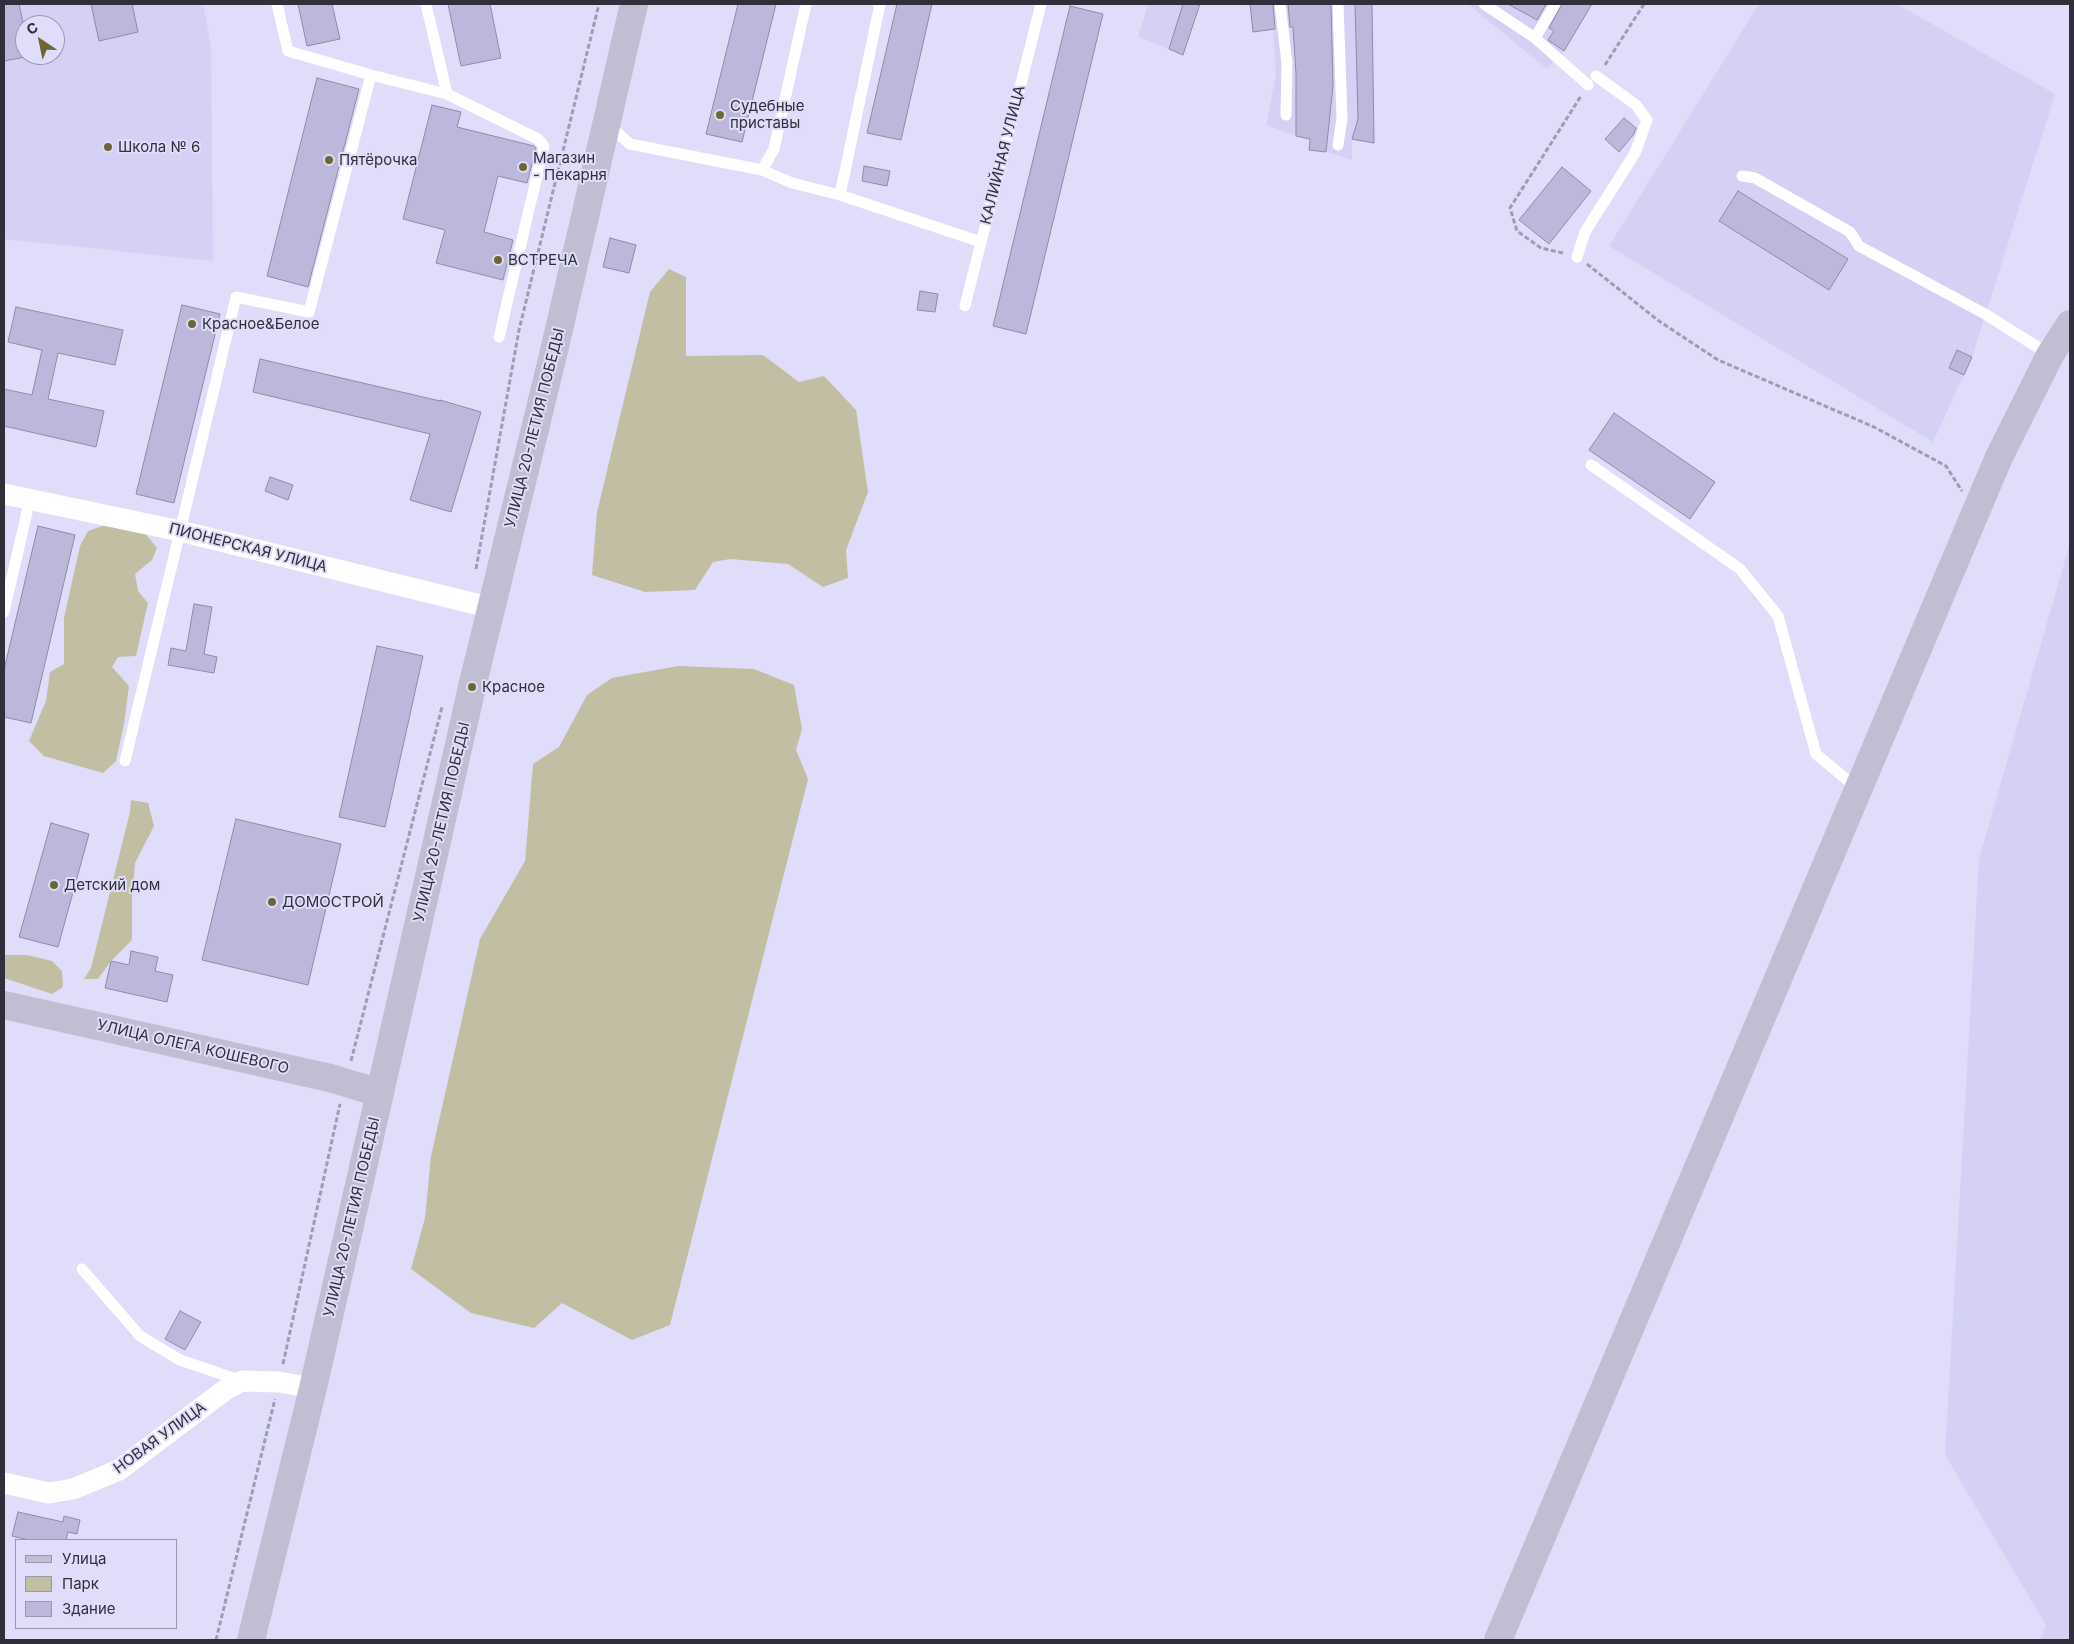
<!DOCTYPE html>
<html>
<head>
<meta charset="utf-8">
<style>
	body { margin:0 }
	#map { position:relative; width:2074px; height:1644px; overflow:hidden; background:#dfddf9; font-family:Inter,sans-serif }
	canvas { display:block }
	.frame { position:absolute; inset:0; border:5px solid #302f3a; pointer-events:none }
	.legend { position:absolute; left:15px; top:1539px; width:162px; height:90px; box-sizing:border-box; background:#dfddf9; border:1px solid #9997ad; margin:0; padding:6px 9px; list-style:none; font-size:15px; color:#302f3a }
	.legend li { display:flex; align-items:center; gap:10px; height:25px }
	.legend b { width:25px; border:1px solid #9997ad }
	.north { position:absolute; left:15px; top:15px; width:50px; height:50px; box-sizing:border-box; background:#dfddf9; border:1px solid #9997ad; border-radius:50%; rotate:326deg; font-size:14px; font-weight:700; line-height:20px; text-align:center; color:#302f3a }
	.north::after { content:''; display:block; margin:auto; width:18px; height:22px; background:#6d6532; clip-path:polygon(50% 0,100% 100%,50% 72%,0 100%) }
</style>
</head>
<body>
<div id="map">
<canvas width="2074" height="1644"></canvas>
<div class="frame"></div>
<ul class="legend">
<li><b style="height:6px;background:#c0bed3"></b>Улица</li>
<li><b style="height:14px;background:#c2bea3"></b>Парк</li>
<li><b style="height:14px;background:#bcb8dc"></b>Здание</li>
</ul>
<div class="north">С</div>
</div>
<script>
const g = document.querySelector('canvas').getContext('2d');
g.lineJoin = 'round';
function fill(path, color) {
  g.fillStyle = color;
  g.fill(path, 'evenodd');
}
function toPath(rows) {
  const path = new Path2D();
  for (const r of rows) {
    path.moveTo(r[0], r[1]);
    for (let i = 2; i < r.length; i += 2) path.lineTo(r[i], r[i + 1]);
  }
  return path;
}
function stroke(path, color, width, dash) {
  g.strokeStyle = color;
  g.lineWidth = width;
  g.lineCap = dash ? 'butt' : 'round';
  g.setLineDash(dash || []);
  g.stroke(path);
}
function label(font, color, halo, rows, align = 'center') {
  g.font = font + ' Inter,sans-serif';
  g.lineWidth = 4;
  g.setLineDash([]);
  g.textBaseline = 'middle';
  g.strokeStyle = halo;
  g.fillStyle = color;
  for (const [text, x, y, turn = 0] of rows) {
    g.save();
    g.translate(x, y);
    g.rotate((+turn || 0) * Math.PI / 180);
    g.textAlign = isNaN(turn) ? turn : align;
    if (halo) g.strokeText(text, 0, 0);
    g.fillText(text, 0, 0);
    g.restore();
  }
}
const built = toPath([
	[4,4,203,4,211,46,213,261,4,239],
	[25,25,55,25,55,55,25,55],
	[1148,4,1198,4,1183,55,1138,37],
	[1250,4,1372,4,1374,143,1352,140,1352,160,1326,152,1309,150,1310,139,1296,136,1266,125,1276,75,1273,30,1253,32],
	[1468,4,1592,4,1564,51,1547,69],
	[1759,4,1897,4,2055,94,1972,357,1933,442,1609,246],
	[2070,543,2070,1640,2040,1640,2046,1625,1945,1455,1979,859]
]);
const green = toPath([
	[669,269,686,277,686,356,763,355,799,382,824,376,856,410,868,492,846,550,848,578,823,587,788,564,730,559,713,562,695,590,645,592,592,575,597,512,650,292],
	[105,525,144,532,157,548,152,560,135,574,138,591,148,603,136,656,118,657,112,667,129,686,124,724,116,761,103,773,44,756,29,741,46,701,50,672,64,664,64,618,80,546,88,531],
	[678,666,754,669,794,685,802,729,796,750,808,779,670,1325,632,1340,562,1303,534,1328,471,1313,411,1269,425,1218,431,1156,480,939,525,861,533,764,559,747,587,695,612,678],
	[131,800,148,803,154,826,135,863,132,899,132,940,111,961,98,979,84,979,91,968,130,812],
	[4,955,27,955,52,961,62,971,63,987,52,994,4,978]
]);
const building = toPath([
	[4,4,19,4,25,32,25,57,4,61,4,4],
	[91,4,132,4,138,32,99,41,91,4],
	[298,4,332,4,340,39,307,46,298,4],
	[448,4,490,4,501,58,461,66,448,4],
	[738,4,776,4,742,142,706,134,738,4],
	[897,4,932,4,901,140,867,133,897,4],
	[1183,4,1200,4,1183,55,1169,49,1183,4],
	[1250,4,1273,4,1275,29,1253,32,1250,4],
	[1288,4,1331,4,1333,86,1326,152,1309,150,1310,139,1296,136,1296,74,1293,27,1290,27,1288,4],
	[1355,4,1372,4,1374,143,1352,139,1358,119,1355,4],
	[1508,4,1546,4,1537,20,1508,4],
	[1562,4,1592,4,1564,51,1548,40,1554,31,1549,28,1562,4],
	[1070,6,1103,14,1026,334,993,326,1070,6],
	[317,78,359,89,308,287,267,276,317,78],
	[432,105,461,112,457,127,534,146,536,148,527,183,498,176,484,232,513,240,503,280,436,263,445,230,403,219,432,105],
	[1624,118,1636,128,1634,134,1619,152,1605,139,1624,118],
	[864,166,890,171,887,186,862,181,864,166],
	[1562,167,1591,191,1549,244,1519,220,1562,167],
	[1738,191,1848,259,1829,290,1719,221,1738,191],
	[610,238,636,245,629,273,603,267,610,238],
	[920,291,938,294,935,312,917,310,920,291],
	[182,305,220,314,174,503,136,494,182,305],
	[16,307,123,330,115,365,58,353,48,399,104,411,96,447,4,426,4,389,32,395,42,350,8,342,16,307],
	[1957,350,1972,357,1964,375,1949,368,1957,350],
	[260,359,440,401,440,400,481,412,451,512,410,500,430,434,253,392,260,359],
	[1614,413,1715,482,1690,519,1589,450,1614,413],
	[270,477,293,485,288,500,265,491,270,477],
	[38,526,75,535,31,723,4,717,4,670,38,526],
	[194,604,212,607,204,654,217,657,214,673,168,665,171,648,186,651,194,604],
	[377,646,423,656,385,827,339,817,377,646],
	[236,819,341,844,308,985,202,960,236,819],
	[51,823,89,834,58,947,19,937,51,823],
	[131,951,158,957,155,971,173,975,167,1002,105,988,111,961,129,965,131,951],
	[180,1311,201,1322,185,1350,165,1339,180,1311],
	[18,1512,63,1522,64,1516,80,1520,77,1534,68,1532,66,1540,29,1540,12,1536,18,1512]
]);
const path = toPath([
	[1605,65,1644,4],
	[1563,253,1541,248,1517,231,1510,208,1581,96],
	[1587,264,1659,321,1718,360,1874,427,1946,466,1962,491],
	[476,569,519,330,599,4],
	[351,1061,442,707],
	[283,1364,340,1104],
	[216,1640,275,1399]
]);
const lane = toPath([
	[277,4,288,51,371,75,447,94,538,139,544,146,499,337],
	[426,4,447,94],
	[1280,4,1287,63,1286,115],
	[1338,4,1342,119,1338,145],
	[1484,4,1535,38,1555,4],
	[1535,38,1588,85],
	[607,124,630,144,762,170,792,183,840,195,981,242],
	[762,170,774,149,806,4],
	[1742,176,1755,178,1850,232,1859,246,1985,314,2050,355],
	[840,195,880,4],
	[1577,257,1585,232,1635,153,1647,120,1636,105,1596,76],
	[965,306,1041,4],
	[1591,465,1740,569,1778,616,1816,754,1858,789],
	[4,612,30,499],
	[125,761,236,297,309,312,371,75],
	[82,1269,140,1336,180,1360,242,1381]
]);
const street = toPath([
	[4,494,180,531,492,608],
	[4,1483,49,1493,73,1489,119,1470,225,1390,242,1381,279,1382,313,1388]
]);
const secondary = toPath([
	[4,1005,330,1078,380,1093],
	[251,1640,313,1388,472,687,554,351,634,4],
	[1498,1640,1999,457,2050,355,2070,324]
]);
const markers = [
	[720,115,5,"#6d6532"],
	[108,147,5,"#6d6532"],
	[329,160,5,"#6d6532"],
	[523,167,5,"#6d6532"],
	[498,260,5,"#6d6532"],
	[192,324,5,"#6d6532"],
	[472,687,5,"#6d6532"],
	[54,885,5,"#6d6532"],
	[272,902,5,"#6d6532"]
];
const poiNames = [
	["Судебные",730,106],
	["приставы",730,123],
	["Школа № 6",118,147],
	["Магазин",533,158],
	["- Пекарня",533,175],
	["Пятёрочка",339,160],
	["ВСТРЕЧА",508,260],
	["Красное&Белое",202,324],
	["Красное",482,687],
	["Детский дом",64,885],
	["ДОМОСТРОЙ",282,902]
];
const streetNames = [
	["КАЛИЙНАЯ УЛИЦА",1003,155,-76],
	["УЛИЦА 20-ЛЕТИЯ ПОБЕДЫ",535,428,-76],
	["ПИОНЕРСКАЯ УЛИЦА",248,548,14],
	["УЛИЦА 20-ЛЕТИЯ ПОБЕДЫ",442,822,-77],
	["УЛИЦА ОЛЕГА КОШЕВОГО",193,1047,13],
	["УЛИЦА 20-ЛЕТИЯ ПОБЕДЫ",352,1217,-77],
	["НОВАЯ УЛИЦА",160,1438,-36]
];
fill(built, '#d4d1f4');
fill(green, '#c2bea3');
fill(building, '#bcb8dc');
stroke(building, '#8e8ba6', 1);
stroke(path, '#9e9cb2', 3, [5, 2.5]);
stroke(lane, '#fff', 11);
stroke(street, '#fff', 21);
stroke(secondary, '#c0bed3', 28);
for (const [x, y, r, color] of markers) {
  const dot = new Path2D();
  dot.arc(x, y, r, 0, 2 * Math.PI);
  g.fillStyle = color;
  g.fill(dot);
  stroke(dot, '#dfddf9', 2);
}
label('15px', '#302f3a', '#dfddf9', poiNames, 'left');
label('15px', '#302f3a', '#dfddf9', streetNames);
</script>
</body>
</html>
